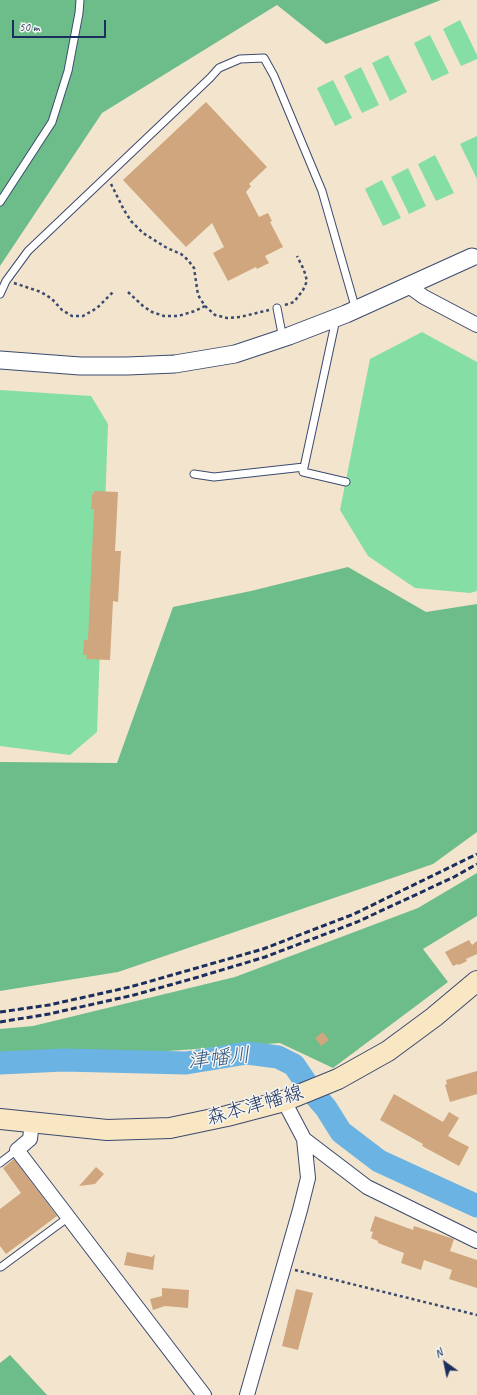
<!DOCTYPE html>
<html>
<head>
<meta charset="utf-8">
<style>
	body { margin:0 }
	#map { position:relative; width:477px; height:1395px; overflow:hidden; background:#f3e4cd; font-family:Caveat,sans-serif }
	canvas { display:block }
	.north { position:absolute; left:425px; top:1343px; width:40px; height:40px; -webkit-text-stroke:3px #f6f6f2; paint-order:stroke; rotate:327deg; font-size:11px; font-weight:700; line-height:16px; text-align:center; color:#1b2f5e }
	.north::after { content:''; display:block; margin:auto; width:14px; height:18px; background:#1b2f5e; clip-path:polygon(50% 0,100% 100%,50% 72%,0 100%) }
	.scale { position:absolute; left:12px; top:20px; width:94px; height:18px; box-sizing:border-box; border:2px solid #1b2f5e; border-top:0; padding-left:5px; font-size:12px; line-height:14px; white-space:nowrap; color:#1b2f5e; -webkit-text-stroke:3px #f6f6f2; paint-order:stroke }
</style>
</head>
<body>
<div id="map">
<canvas width="477" height="1395"></canvas>
<div class="north">N</div>
<div class="scale">50 m</div>
</div>
<script>
const g = document.querySelector('canvas').getContext('2d');
g.lineJoin = 'round';
function fill(path, color) {
  g.fillStyle = color;
  g.fill(path, 'evenodd');
}
function toPath(rows) {
  const path = new Path2D();
  for (const r of rows) {
    path.moveTo(r[0], r[1]);
    for (let i = 2; i < r.length; i += 2) path.lineTo(r[i], r[i + 1]);
  }
  return path;
}
function stroke(path, color, width, dash) {
  g.strokeStyle = color;
  g.lineWidth = width;
  g.lineCap = dash ? 'butt' : 'round';
  g.setLineDash(dash || []);
  g.stroke(path);
}
function label(font, color, halo, rows, align = 'center') {
  g.font = font + ' Caveat,"Klee One",sans-serif';
  g.lineWidth = 3;
  g.setLineDash([]);
  g.textBaseline = 'middle';
  g.strokeStyle = halo;
  g.fillStyle = color;
  for (const [text, x, y, turn = 0] of rows) {
    g.save();
    g.translate(x, y);
    g.rotate((+turn || 0) * Math.PI / 180);
    g.textAlign = isNaN(turn) ? turn : align;
    if (halo) g.strokeText(text, 0, 0);
    g.fillText(text, 0, 0);
    g.restore();
  }
}
const green = toPath([
	[460,20,477,55,477,59,461,66,443,29],
	[430,35,449,73,432,81,414,43],
	[388,55,407,92,390,101,372,63],
	[361,67,379,105,362,113,344,76],
	[333,80,352,118,335,126,317,88],
	[477,136,477,179,460,144],
	[435,155,454,193,436,201,418,164],
	[408,168,426,206,409,214,391,177],
	[382,180,401,218,383,226,365,189],
	[422,332,477,362,477,591,470,593,415,588,368,556,340,510,370,359],
	[0,390,91,396,108,424,97,732,70,755,0,746]
]);
const forest = toPath([
	[0,0,441,0,326,44,277,5,102,113,0,266],
	[348,567,426,612,477,604,477,832,433,864,118,972,0,991,0,762,117,763,173,607,251,591],
	[477,873,477,916,423,949,448,982,333,1068,280,1043,168,1051,0,1056,0,1029,33,1026,235,977,418,908],
	[10,1355,47,1395,0,1395,0,1363]
]);
const river = toPath([
	[0,1063,63,1060,186,1063,247,1053,278,1057,294,1065,313,1093,326,1108,341,1132,379,1161,477,1206]
]);
const building = toPath([
	[206,102,267,167,249,184,251,186,246,192,259,217,268,213,272,221,270,222,283,247,265,256,269,263,257,269,256,267,228,281,213,253,224,247,212,223,186,247,123,180],
	[94,491,118,492,115,551,121,551,118,602,113,601,110,660,86,659,87,655,83,655,84,640,88,640,94,509,91,509,92,494,94,495],
	[469,940,472,945,477,941,477,954,466,959,467,961,459,965,458,964,453,966,445,952],
	[323,1032,329,1040,321,1046,315,1038],
	[477,1071,477,1094,450,1102,445,1085,447,1084,446,1080],
	[394,1094,443,1122,449,1112,459,1118,448,1136,469,1147,459,1166,422,1146,423,1144,380,1120],
	[14,1159,57,1216,6,1254,0,1246,0,1209,21,1193,3,1168],
	[96,1167,104,1174,95,1184,79,1186],
	[375,1216,413,1230,414,1226,454,1239,450,1251,477,1260,477,1288,449,1279,452,1270,424,1260,421,1270,401,1263,404,1253,378,1243,378,1241,371,1238,373,1232,370,1231],
	[127,1252,152,1257,155,1254,153,1270,124,1265],
	[162,1288,189,1290,188,1308,165,1306,153,1310,150,1299,162,1296],
	[296,1289,313,1293,298,1350,282,1346]
]);
const path = toPath([
	[111,184,124,210,131,221,143,233,167,248,181,254,188,260,194,268,198,295,205,306,215,315,227,318,240,317,269,310],
	[14,283,41,292,52,299,62,310,72,316,83,316,97,308,114,291],
	[128,292,143,306,152,312,164,316,178,316,195,311,205,306],
	[285,305,294,302,303,290,307,281,304,270,297,256],
	[295,1270,477,1315]
]);
const service = toPath([
	[0,202,52,122,68,71,79,13,80,0],
	[0,294,6,281,28,251,210,78,219,68,240,59,264,58,274,76,322,191,356,310],
	[277,308,283,339],
	[336,319,303,472,346,482],
	[194,474,214,477,304,467],
	[0,1163,17,1150],
	[0,1267,1,1267,62,1222]
]);
const minor = toPath([
	[410,287,424,297,477,325],
	[32,1122,30,1139,17,1150,204,1395],
	[304,1139,367,1187,477,1241],
	[247,1395,300,1210,308,1178,304,1139,284,1101]
]);
const tertiary = toPath([
	[0,360,80,366,127,366,175,364,235,354,289,336,346,314,472,257]
]);
const secondary = toPath([
	[0,1119,107,1130,170,1128,227,1116,284,1101,338,1079,388,1051,434,1017,477,981]
]);
const rail = toPath([
	[0,1012,49,1005,130,987,263,949,354,914,477,854],
	[0,1022,49,1014,134,995,195,978,265,957,357,922,454,877,477,864]
]);
const streetNames = [
	["森本津幡線",255,1106,-16]
];
const waterNames = [
	["津幡川",219,1059,-6]
];
fill(green, '#85dea4');
fill(forest, '#6cbd8a');
stroke(river, '#6ab3e2', 23);
fill(building, '#cfa67e');
stroke(service, '#3b4a6f', 9);
stroke(minor, '#3b4a6f', 16);
stroke(tertiary, '#3b4a6f', 19);
stroke(secondary, '#3b4a6f', 22);
stroke(path, '#3b4a6f', 2.5, [3, 3]);
stroke(service, '#fff', 7);
stroke(minor, '#fff', 14);
stroke(tertiary, '#fff', 17);
stroke(secondary, '#f9e7c3', 20);
stroke(rail, '#1b2f5e', 3, [6, 3]);
label('20px', '#1b2f5e', '#f6f6f2', streetNames);
label('italic 21px', '#335786', '#f6f6f2', waterNames);
</script>
</body>
</html>
